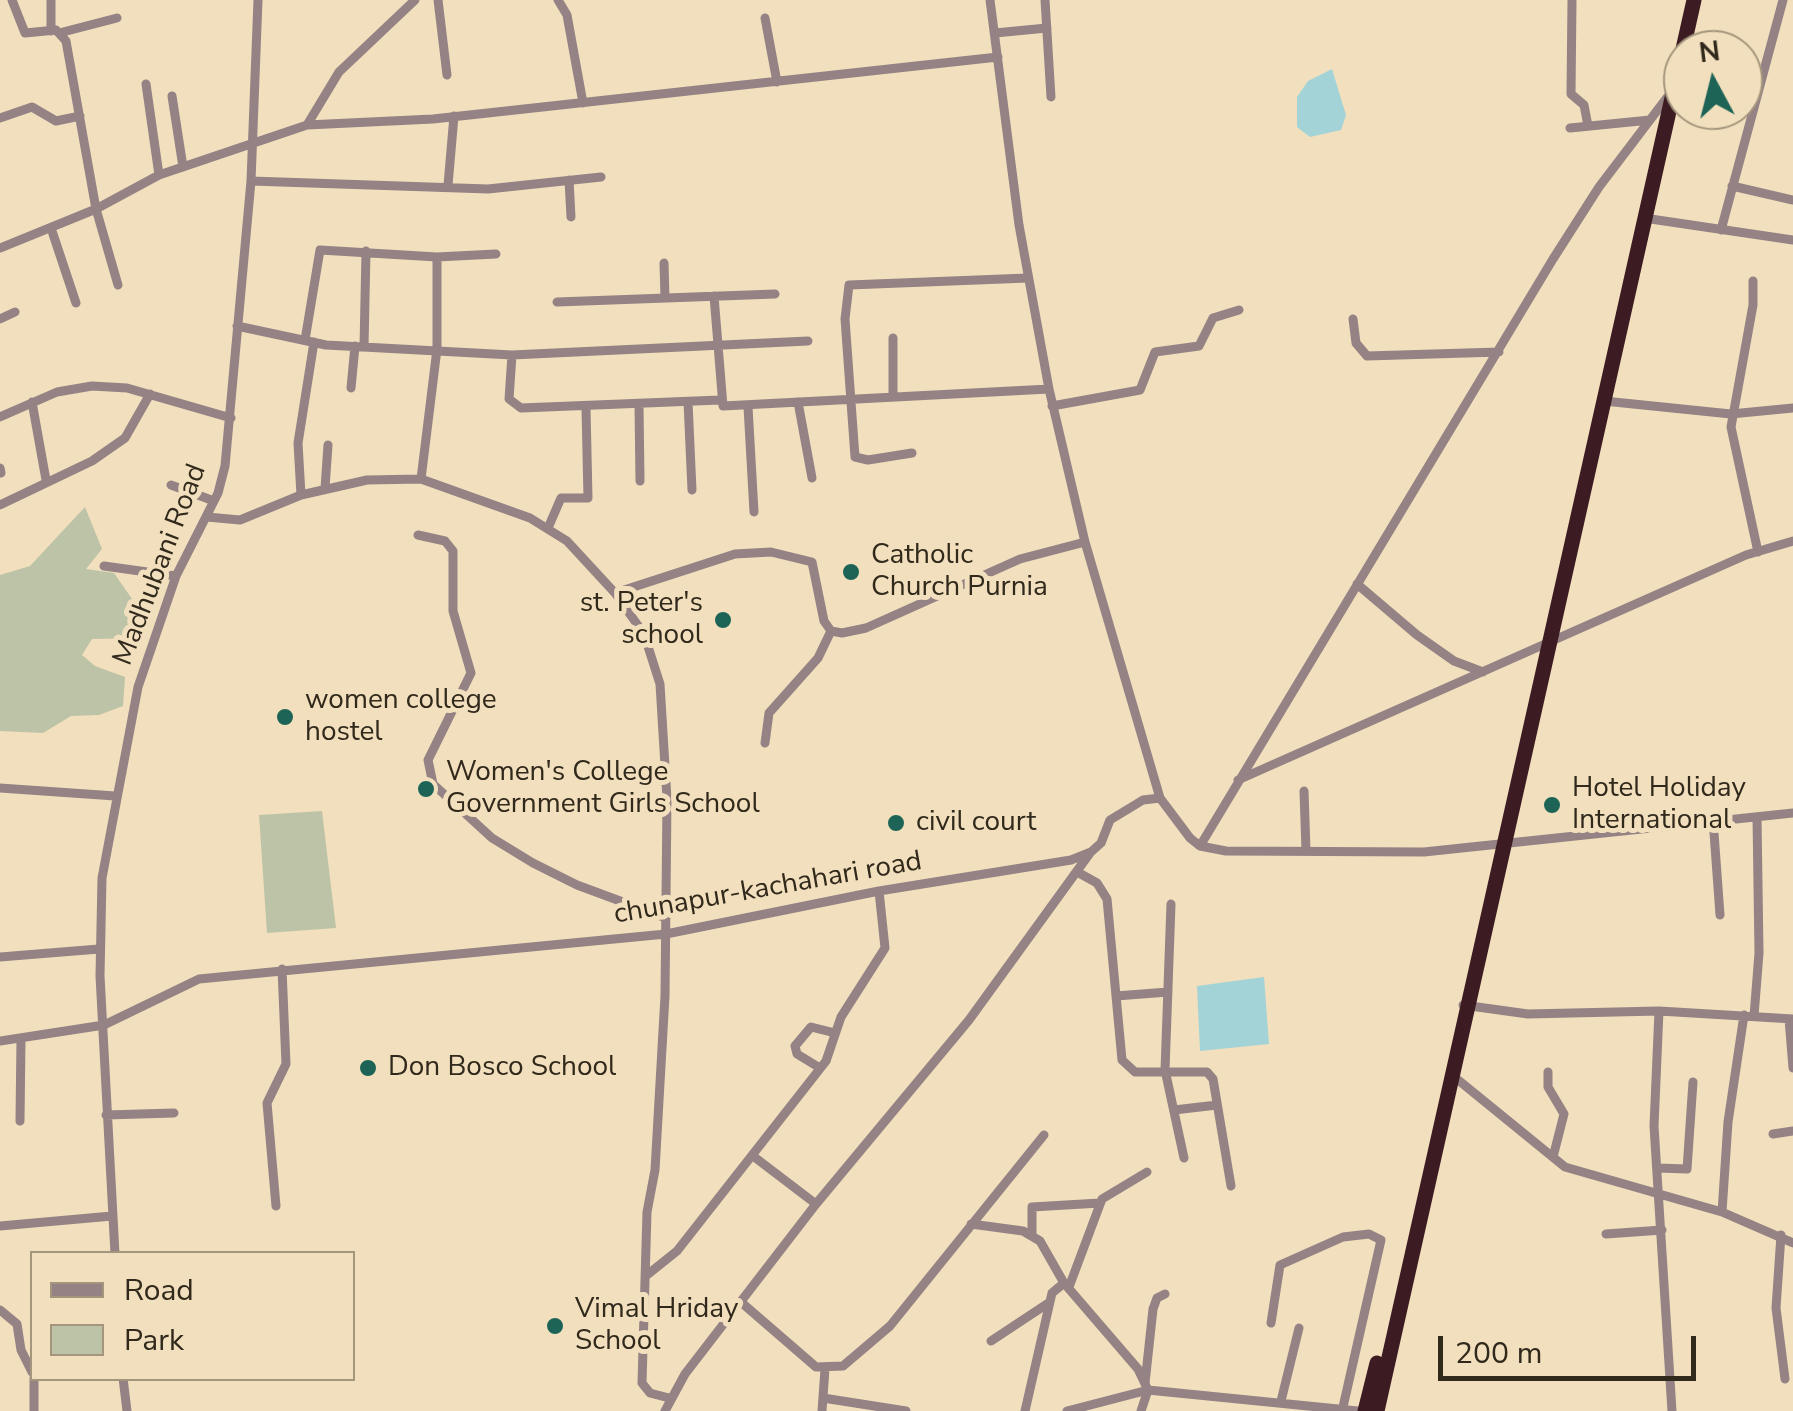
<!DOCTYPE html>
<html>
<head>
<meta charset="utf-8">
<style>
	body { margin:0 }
	#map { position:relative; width:1793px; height:1411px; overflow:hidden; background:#f2dfbd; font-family:"Nunito Sans",sans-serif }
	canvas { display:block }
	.legend { position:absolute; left:30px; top:1251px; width:325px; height:130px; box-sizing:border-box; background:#f2dfbd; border:2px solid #a4967d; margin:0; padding:12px 18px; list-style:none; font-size:30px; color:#30291c }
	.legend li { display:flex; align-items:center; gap:20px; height:50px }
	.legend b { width:50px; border:2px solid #a4967d }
	.north { position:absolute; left:1663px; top:30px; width:100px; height:100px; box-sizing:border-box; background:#f2dfbd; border:2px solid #a4967d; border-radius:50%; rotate:353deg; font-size:28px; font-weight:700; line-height:40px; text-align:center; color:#30291c }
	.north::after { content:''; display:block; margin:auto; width:35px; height:45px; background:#1d6457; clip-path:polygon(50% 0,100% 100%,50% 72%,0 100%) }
	.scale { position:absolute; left:1438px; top:1336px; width:258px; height:45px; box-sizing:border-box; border:5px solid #30291c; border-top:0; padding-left:12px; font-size:30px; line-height:35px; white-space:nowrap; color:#30291c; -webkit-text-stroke:8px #f2dfbd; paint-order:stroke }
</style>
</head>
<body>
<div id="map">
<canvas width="1793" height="1411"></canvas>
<ul class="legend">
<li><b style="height:12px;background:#948284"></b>Road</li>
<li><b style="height:28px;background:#bdc3a7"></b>Park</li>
</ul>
<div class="north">N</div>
<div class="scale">200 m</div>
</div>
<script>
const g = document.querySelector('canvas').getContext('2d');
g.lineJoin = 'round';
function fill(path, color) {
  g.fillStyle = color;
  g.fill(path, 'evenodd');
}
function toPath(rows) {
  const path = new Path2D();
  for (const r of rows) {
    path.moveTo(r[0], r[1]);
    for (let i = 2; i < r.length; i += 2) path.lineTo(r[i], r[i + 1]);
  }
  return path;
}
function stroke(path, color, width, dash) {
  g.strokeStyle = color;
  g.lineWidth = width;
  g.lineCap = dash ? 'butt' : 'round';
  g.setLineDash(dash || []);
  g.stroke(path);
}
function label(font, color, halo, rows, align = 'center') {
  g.font = font + ' "Nunito Sans",sans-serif';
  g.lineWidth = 10;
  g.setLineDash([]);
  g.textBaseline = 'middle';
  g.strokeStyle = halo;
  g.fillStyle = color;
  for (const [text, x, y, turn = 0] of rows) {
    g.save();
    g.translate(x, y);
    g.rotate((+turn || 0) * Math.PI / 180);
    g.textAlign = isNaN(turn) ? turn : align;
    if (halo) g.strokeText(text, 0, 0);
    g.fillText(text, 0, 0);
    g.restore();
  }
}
const green = toPath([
	[85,507,102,549,86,569,114,573,139,609,146,638,92,639,82,655,95,666,125,677,123,706,99,715,71,716,43,733,0,731,0,575,30,566],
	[322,811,336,928,267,933,259,815]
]);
const water = toPath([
	[1332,69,1346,115,1341,130,1310,137,1297,127,1297,97,1308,81],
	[1264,977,1269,1044,1200,1051,1197,986]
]);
const street = toPath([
	[12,0,25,33,56,30,66,41,96,209,118,285],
	[51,0,51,31],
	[438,0,447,75],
	[558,0,567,15,583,103],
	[990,0,1019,225,1049,389,1085,542,1160,798],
	[1045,0,1051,97],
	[1572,0,1571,94,1584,105,1588,126],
	[765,18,777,82],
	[63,32,117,18],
	[995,33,1047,28],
	[146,84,159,175],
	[172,96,183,167],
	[0,118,32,107,56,121,80,116],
	[307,125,339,72,415,0],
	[1570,128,1650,120],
	[569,180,571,217],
	[251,181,488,189,601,177],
	[448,185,454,116],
	[1732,186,1793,200],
	[1644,218,1793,240],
	[51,228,76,303],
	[1721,230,1783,0],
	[0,248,96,209,159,175,307,125,433,119,998,57],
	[664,263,665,298],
	[1753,281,1753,305,1731,427,1758,552],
	[714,296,723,406,1049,389],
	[557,302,775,294],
	[0,319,15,312],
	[1353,319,1356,343,1367,356,1499,352],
	[237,326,326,345,512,355,808,341],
	[305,340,320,250,437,257,496,254],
	[364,347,366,251],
	[512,355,509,399,521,408,720,400],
	[351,388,355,346],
	[893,396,893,338],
	[1604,401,1731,414,1793,408],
	[32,402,46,480],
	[688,402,692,490],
	[798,402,812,478],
	[639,405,640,481],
	[1052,406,1140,390,1155,352,1199,346,1213,318,1239,310],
	[748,407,754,512],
	[0,417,57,392,92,386,127,388,231,418],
	[912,453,868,460,855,457,845,319,849,285,1028,278],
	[0,468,1,473],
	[421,479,437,349,437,257],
	[171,485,214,501],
	[325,488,328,445],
	[301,495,298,443,314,342],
	[0,505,92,461,125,438,150,394],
	[207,517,240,520,301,495,367,480,421,479,530,518,567,541,615,593,644,634,660,684,667,799,665,996,655,1170,647,1212,642,1383,650,1393,669,1398],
	[548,528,561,498,588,498,586,408],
	[418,535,445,541,453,551,453,611,471,673,428,760,433,784,492,838,533,863,577,885,666,918],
	[104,566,176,576],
	[1357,584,1417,635,1454,661,1483,672],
	[615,593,735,554,771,552,812,562,824,621,831,631,842,633,866,628,1020,559,1085,542],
	[765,743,769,713,818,658,831,631],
	[1238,780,1746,555,1793,541],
	[0,788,115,796],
	[1304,791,1306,851],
	[1713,819,1720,915],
	[1200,846,1553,259,1599,187,1669,95],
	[1079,873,1097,883,1107,899,1122,1060,1135,1072,1207,1072,1213,1079,1231,1186],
	[1171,904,1165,1070,1184,1158],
	[0,957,99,949],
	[1116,996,1168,992],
	[1463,1005,1528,1014,1659,1011,1793,1019],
	[1659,1011,1654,1126,1672,1411],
	[1754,1016,1759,953,1757,817],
	[1789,1019,1793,1068],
	[0,1041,104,1025,199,979,666,934,879,891,1071,860,1091,852,1101,843,1110,820,1143,800,1160,798,1190,838,1200,846,1226,851,1424,852,1793,813],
	[820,1068,797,1054,795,1046,811,1027,835,1033],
	[1548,1072,1548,1087,1564,1114,1553,1157],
	[1452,1075,1565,1167,1722,1212,1793,1243],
	[1174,1110,1217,1105],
	[106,1115,174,1113],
	[20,1121,21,1038],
	[1773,1134,1793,1131],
	[753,1156,816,1204],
	[1658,1168,1687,1169,1693,1082],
	[276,1206,267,1103,286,1064,282,969],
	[1722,1212,1728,1122,1744,1015],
	[971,1224,1023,1231,1040,1241,1064,1283,1138,1369,1148,1390,1141,1411],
	[0,1226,112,1216],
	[1606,1234,1662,1230],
	[1032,1235,1032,1207,1100,1203],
	[1781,1235,1776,1308,1785,1379],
	[115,1254,100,976,102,878,138,687,176,576,218,493,225,466,251,181,258,0],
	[647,1275,677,1251,826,1061,841,1017,885,948,879,891],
	[1069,1287,1102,1199,1147,1172],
	[742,1303,816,1367,843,1366,890,1326,1044,1135],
	[0,1310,17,1324,21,1350,32,1372],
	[1271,1323,1280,1265,1343,1237,1369,1234,1381,1240,1343,1407],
	[991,1341,1050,1302],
	[123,1378,127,1411],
	[1145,1383,1153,1309,1157,1298,1165,1294],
	[823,1398,906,1411],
	[1281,1401,1299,1328],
	[34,1411,34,1378],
	[665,1411,685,1374,816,1204,969,1020,1090,853],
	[822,1411,825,1369],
	[1025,1411,1052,1293,1064,1283],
	[1067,1411,1148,1390,1358,1411]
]);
const highway = toPath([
	[1365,1411,1377,1363],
	[1377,1411,1694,0]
]);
const markers = [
	[851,572,10,"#1d6457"],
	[723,620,10,"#1d6457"],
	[285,717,10,"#1d6457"],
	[426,789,10,"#1d6457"],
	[1552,805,10,"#1d6457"],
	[896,823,10,"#1d6457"],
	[368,1068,10,"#1d6457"],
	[555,1326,10,"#1d6457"]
];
const poiNames = [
	["Catholic",871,556],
	["Church Purnia",871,588],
	["st. Peter's",703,604,"right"],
	["school",703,636,"right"],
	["women college",305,701],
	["hostel",305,733],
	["Women's College",446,773],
	["Government Girls School",446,805],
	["Hotel Holiday",1572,789],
	["International",1572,821],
	["civil court",916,823],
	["Don Bosco School",388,1068],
	["Vimal Hriday",575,1310],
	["School",575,1342]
];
const streetNames = [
	["Madhubani Road",161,565,-69],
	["chunapur-kachahari road",768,889,-10]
];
fill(green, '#bdc3a7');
fill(water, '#a3d3d7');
stroke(street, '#948284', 9);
stroke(highway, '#3c1c22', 15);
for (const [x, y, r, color] of markers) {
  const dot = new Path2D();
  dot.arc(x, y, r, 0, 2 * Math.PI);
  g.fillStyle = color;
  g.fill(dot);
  stroke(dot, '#f2dfbd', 4);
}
label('28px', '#30291c', '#f2dfbd', poiNames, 'left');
label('28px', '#30291c', '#f2dfbd', streetNames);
</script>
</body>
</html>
